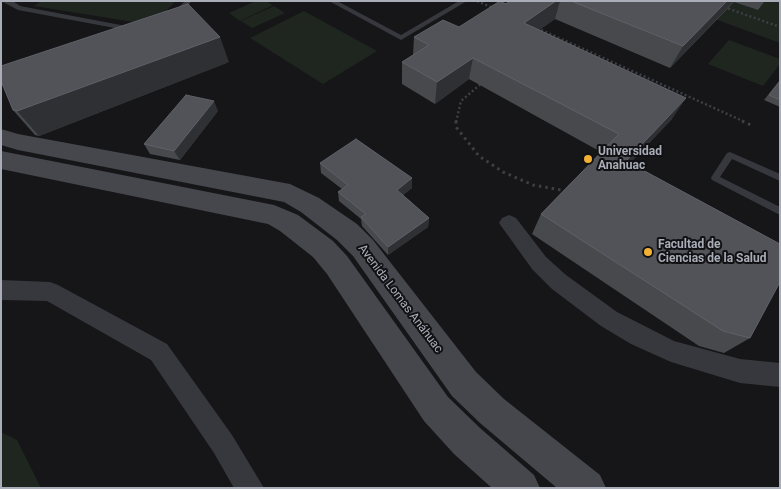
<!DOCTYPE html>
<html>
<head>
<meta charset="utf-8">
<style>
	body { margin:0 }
	#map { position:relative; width:781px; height:489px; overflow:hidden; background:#161618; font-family:Roboto,sans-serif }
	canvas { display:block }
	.frame { position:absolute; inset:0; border:2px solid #a8adb8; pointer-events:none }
</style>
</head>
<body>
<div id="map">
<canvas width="781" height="489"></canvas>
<div class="frame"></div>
</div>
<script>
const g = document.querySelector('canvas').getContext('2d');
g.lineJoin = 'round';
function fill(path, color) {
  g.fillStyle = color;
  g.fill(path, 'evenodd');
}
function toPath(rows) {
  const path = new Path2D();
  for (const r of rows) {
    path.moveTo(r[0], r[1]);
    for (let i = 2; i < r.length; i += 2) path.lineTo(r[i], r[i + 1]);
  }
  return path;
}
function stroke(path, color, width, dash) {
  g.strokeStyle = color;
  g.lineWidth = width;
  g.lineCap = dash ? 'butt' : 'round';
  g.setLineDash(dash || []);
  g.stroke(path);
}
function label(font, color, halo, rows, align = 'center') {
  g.font = font + ' Roboto,sans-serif';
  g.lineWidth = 4;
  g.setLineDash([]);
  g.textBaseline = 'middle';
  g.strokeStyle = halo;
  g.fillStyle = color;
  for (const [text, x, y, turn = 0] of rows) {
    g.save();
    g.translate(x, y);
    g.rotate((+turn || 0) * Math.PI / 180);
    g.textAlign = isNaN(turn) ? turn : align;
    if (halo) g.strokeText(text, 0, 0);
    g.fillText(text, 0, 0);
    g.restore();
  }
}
const green = toPath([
	[41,1,176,1,152,25,34,6],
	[256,1,266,1,273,5,240,21,229,13],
	[666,1,732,1,758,10,765,1,780,1,780,43],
	[274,6,285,13,252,28,241,21],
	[304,11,377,51,323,84,250,38],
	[729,40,780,59,780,64,763,86,708,64],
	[1,432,17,440,41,488,1,488]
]);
const pathFar1 = toPath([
	[477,1,493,8],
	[724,7,780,27],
	[537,28,745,122],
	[456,122,461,101,483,82]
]);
const path = toPath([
	[456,121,456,127,479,156,503,172,533,185,567,191],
	[742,121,751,125]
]);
const lane = toPath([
	[1,1,13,1,20,6,131,27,134,29,131,31,18,10,1,1],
	[185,1,192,1,175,17,171,17,171,15,185,1],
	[329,1,337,1,401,35,459,1,467,1,401,40,329,1],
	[730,152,780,174,780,181,732,159,720,177,780,207,780,215,712,180,711,178,712,176,727,153,730,152]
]);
const street = toPath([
	[509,215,516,218,546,257,566,275,617,312,674,341,740,359,780,363,780,387,740,383,671,362,631,344,601,326,552,289,532,269,499,223,502,218,509,215],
	[1,280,50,282,58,285,167,344,232,435,264,488,234,488,214,453,151,360,47,301,1,300,1,280]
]);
const secondary = toPath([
	[1,129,18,134,290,184,319,198,357,224,373,240,476,372,504,399,600,475,606,488,557,488,480,423,452,396,353,256,337,240,301,212,284,202,18,150,1,145,1,129],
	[1,151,274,205,298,215,333,241,347,256,448,397,480,428,534,475,540,488,492,488,454,454,424,421,327,274,313,257,280,231,268,224,1,169,1,151]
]);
const wall = toPath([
	[510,1,765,1,758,10,734,2,670,68,555,19,539,30,672,119,630,163,750,338,724,353,699,346,532,234,541,214,601,152,469,79,435,104,402,84,402,62,413,55,414,37,459,27],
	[229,62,39,136,35,135,13,110],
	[780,80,780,107,764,100],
	[218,111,180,160,150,154,144,144],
	[320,163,412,188,403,195,429,218,428,227,388,255,362,226,361,219,339,201,338,192,342,189,321,173]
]);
const shadedWall = toPath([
	[556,1,560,1,555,19,518,45,524,23],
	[727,1,734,1,670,68,683,46],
	[220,37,229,62,39,136,17,111],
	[473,58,469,79,435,104,437,82],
	[686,98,672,119,612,182,626,161],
	[214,101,218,111,180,160,174,151],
	[412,178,412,188,397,199,397,190],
	[429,218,428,227,388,255,388,247]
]);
const building = toPath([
	[500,1,506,4,510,1,556,1,524,23,686,98,626,161,780,244,780,282,750,338,723,331,541,214,619,134,473,58,437,82,402,62,429,45,414,37,443,20,459,27,500,1],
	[571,1,727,1,683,46,571,1],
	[188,4,220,37,17,111,13,110,1,81,1,66,188,4],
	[780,81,780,100,769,95,780,81],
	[186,95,214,101,174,151,144,144,186,95],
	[356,139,412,178,397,190,429,218,388,247,361,217,366,214,338,192,348,185,320,163,356,139]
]);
const markers = [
	[588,159,5,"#f2b134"],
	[648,252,5,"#f2b134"]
];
const poiNames = [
	["Universidad",598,152],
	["Anahuac",598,166],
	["Facultad de",658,245],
	["Ciencias de la Salud",658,259]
];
const streetNames = [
	["Avenida Lomas Anáhuac",400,299,53]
];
fill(green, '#1e261f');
stroke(pathFar1, '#3d3f44', 2.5, [2, 2.5]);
stroke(path, '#3d3f44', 3, [2.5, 4]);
fill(lane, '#37383d');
fill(street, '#37383d');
fill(secondary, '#45474d');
fill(wall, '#47494d');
fill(shadedWall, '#2f3033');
fill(building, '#525359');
stroke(building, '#5f6168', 1);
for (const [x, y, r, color] of markers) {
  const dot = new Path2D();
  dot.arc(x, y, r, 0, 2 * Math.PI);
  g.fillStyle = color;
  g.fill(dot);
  stroke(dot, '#111113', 2);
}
label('bold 12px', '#a8adb8', '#111113', poiNames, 'left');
label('12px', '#a8adb8', '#111113', streetNames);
</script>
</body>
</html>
